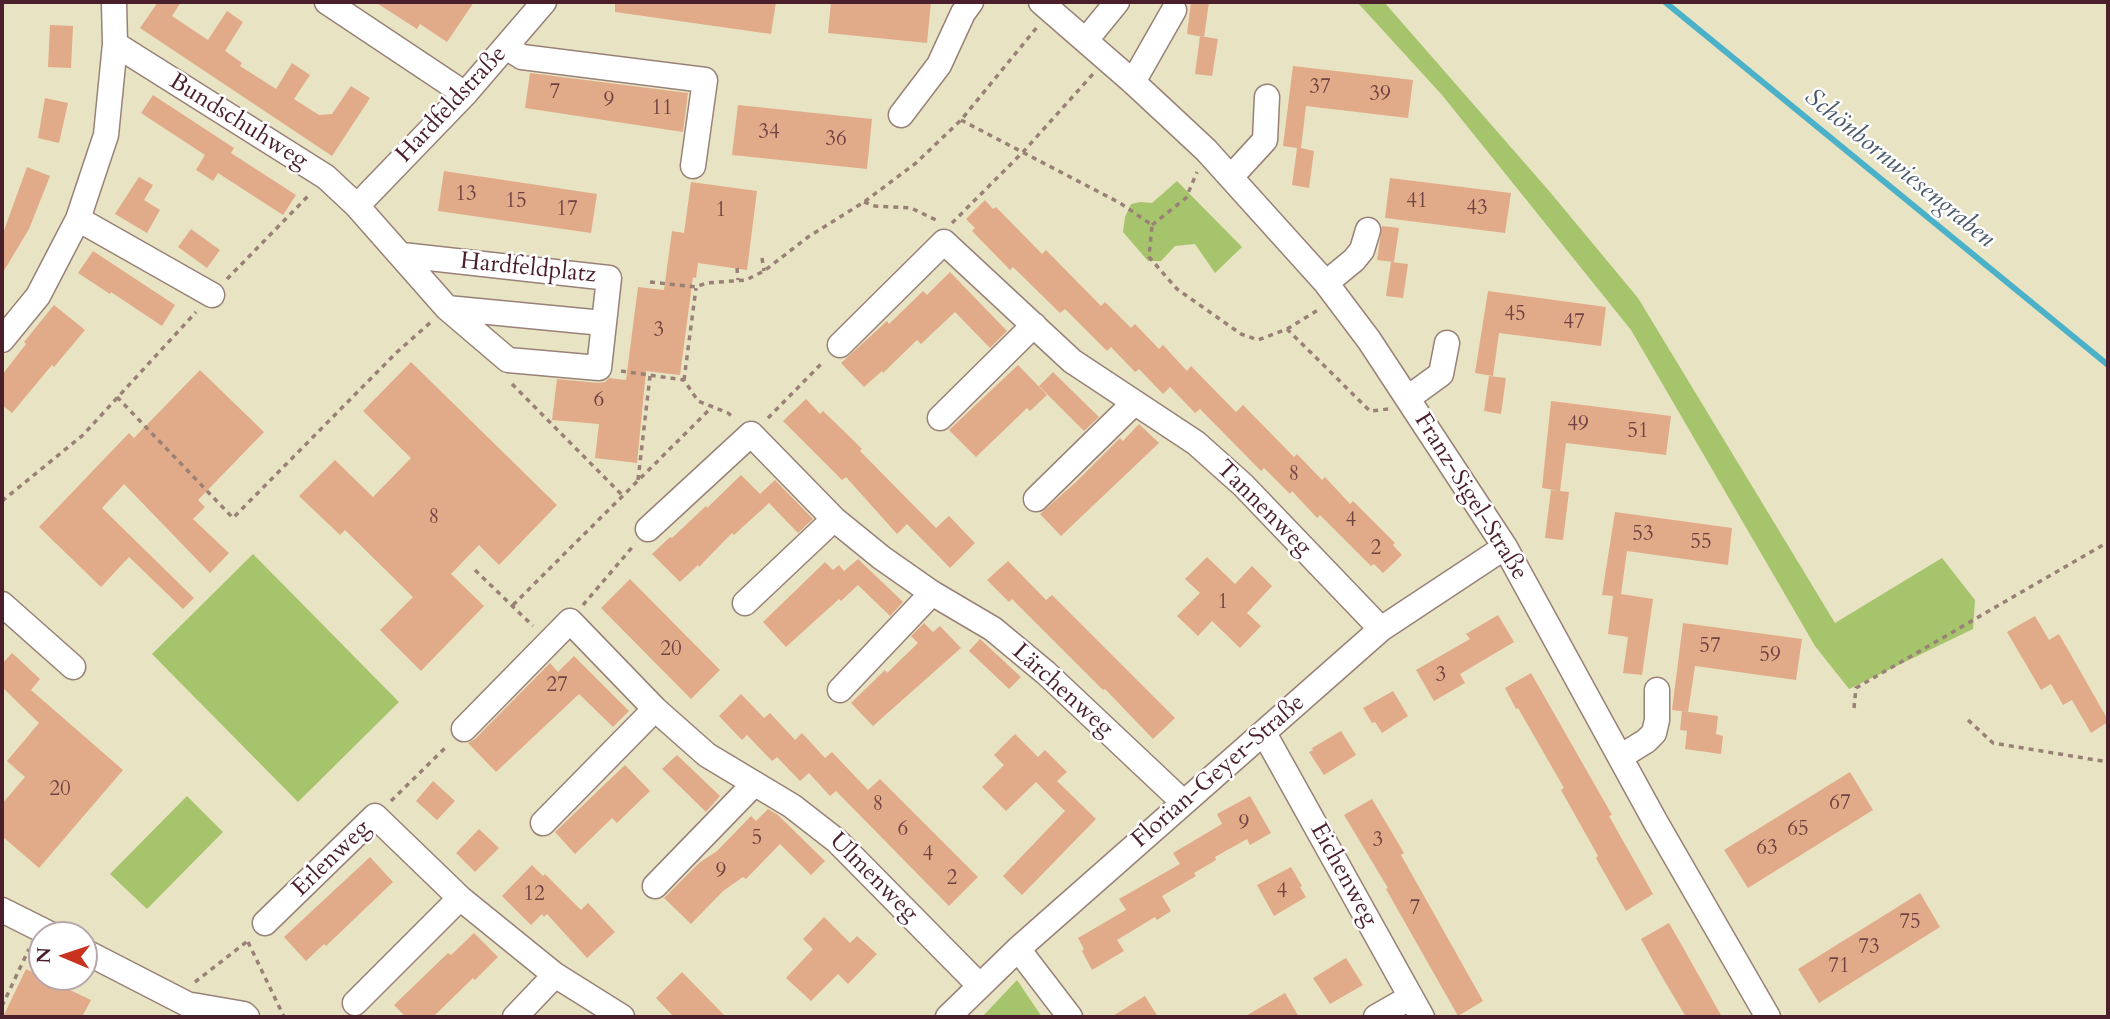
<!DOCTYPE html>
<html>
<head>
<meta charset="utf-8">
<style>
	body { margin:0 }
	#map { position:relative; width:2110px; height:1019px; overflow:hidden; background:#e8e3c3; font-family:Cardo,serif }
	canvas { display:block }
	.frame { position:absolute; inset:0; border:4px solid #4a1f2b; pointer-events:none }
	.north { position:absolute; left:28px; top:921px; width:70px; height:70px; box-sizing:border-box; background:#fff; border:2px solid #b7a5aa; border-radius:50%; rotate:272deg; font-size:19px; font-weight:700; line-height:28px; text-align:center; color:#4a1f2b }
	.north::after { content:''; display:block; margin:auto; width:24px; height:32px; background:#c8321e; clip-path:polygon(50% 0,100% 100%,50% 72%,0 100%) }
</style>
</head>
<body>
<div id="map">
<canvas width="2110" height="1019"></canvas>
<div class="frame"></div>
<div class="north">N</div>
</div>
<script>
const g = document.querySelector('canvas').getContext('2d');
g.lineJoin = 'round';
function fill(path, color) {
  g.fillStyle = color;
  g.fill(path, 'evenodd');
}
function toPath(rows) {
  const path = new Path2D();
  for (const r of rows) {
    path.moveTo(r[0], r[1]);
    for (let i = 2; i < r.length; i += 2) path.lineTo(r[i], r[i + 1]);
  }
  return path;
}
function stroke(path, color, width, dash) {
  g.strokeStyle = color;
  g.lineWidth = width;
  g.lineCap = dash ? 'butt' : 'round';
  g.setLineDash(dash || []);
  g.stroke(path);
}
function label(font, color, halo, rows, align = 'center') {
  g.font = font + ' Cardo,serif';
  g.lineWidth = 5;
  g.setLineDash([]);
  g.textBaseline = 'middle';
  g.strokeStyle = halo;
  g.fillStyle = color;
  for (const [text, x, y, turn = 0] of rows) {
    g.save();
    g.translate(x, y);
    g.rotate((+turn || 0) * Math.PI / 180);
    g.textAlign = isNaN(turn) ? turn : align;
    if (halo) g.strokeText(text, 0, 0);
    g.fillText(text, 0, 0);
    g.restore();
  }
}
const green = toPath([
	[1357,2,1384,2,1550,192,1638,298,1835,623,1942,558,1975,600,1973,629,1849,689,1815,646,1631,330,1442,95],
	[1177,181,1242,247,1215,273,1195,244,1175,246,1161,261,1148,261,1123,232,1125,217,1131,204,1141,202,1152,203],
	[253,554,399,702,298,802,152,654],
	[187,796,223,832,147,909,110,874],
	[1017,980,1042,1017,982,1017]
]);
const stream = toPath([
	[1665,2,2108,365]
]);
const building = toPath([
	[158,2,181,2,172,16,208,40,227,11,243,22,225,51,242,63,240,66,276,89,292,63,310,75,294,99,319,115,332,114,351,86,370,98,332,156,140,28],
	[375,2,474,2,447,42,420,24,417,29],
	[615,2,776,2,771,34,615,12],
	[831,2,931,2,927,43,828,33],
	[1191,2,1209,2,1204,37,1187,34],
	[50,25,73,26,71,68,48,67],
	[1200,36,1218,39,1212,76,1195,74],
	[1293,66,1413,80,1408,118,1306,106,1301,148,1314,151,1309,188,1292,185,1297,148,1283,146],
	[530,73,688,93,683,132,525,108],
	[153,95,234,148,231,153,296,195,283,215,218,173,213,181,196,170,205,155,141,113],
	[45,98,68,103,59,143,38,138],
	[738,105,872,119,867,169,732,155],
	[27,167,50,176,29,229,2,274,2,236],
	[444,171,597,194,591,233,438,211],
	[139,177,153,185,144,200,160,210,147,233,115,214],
	[1390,178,1511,193,1505,233,1385,218],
	[691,182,757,191,747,270,698,263,696,278,693,277,680,375,646,371,637,463,595,458,599,424,552,420,557,379,598,383,605,382,609,378,626,380,638,287,664,290,672,231,684,233],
	[985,200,993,209,996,207,1042,254,1046,250,1101,306,1105,302,1131,328,1135,324,1159,349,1163,345,1187,371,1191,366,1236,412,1243,405,1294,457,1297,454,1322,480,1325,477,1350,504,1353,501,1395,543,1393,545,1402,555,1383,573,1374,564,1371,566,1320,515,1317,518,1292,491,1290,494,1264,468,1261,471,1200,409,1195,413,1170,387,1163,394,1139,369,1135,372,1111,347,1107,351,1065,309,1060,313,1013,267,1010,270,972,231,975,228,966,219],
	[1382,226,1399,228,1394,262,1377,260],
	[191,229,220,250,207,268,178,247],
	[93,251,175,305,162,326,111,292,110,294,78,273],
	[1391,262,1408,264,1403,298,1386,296],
	[950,272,1007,331,990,348,955,312,921,344,917,340,883,373,882,371,864,387,841,363,887,321,889,324,923,291,927,295],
	[1488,291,1606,307,1601,346,1499,333,1493,376,1475,373],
	[54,305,85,330,54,367,52,365,12,413,2,405,2,375,26,344,24,342],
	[411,362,557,505,499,565,479,545,451,574,484,606,421,671,380,630,413,597,345,530,340,535,299,496,335,460,373,497,411,458,363,411],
	[1018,365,1047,395,1030,411,1027,408,976,457,949,430],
	[200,370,264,432,198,500,205,507,193,519,229,553,210,573,124,484,102,508,194,598,183,609,129,557,101,587,39,527,129,433,134,438],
	[1053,372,1099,417,1084,431,1039,386],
	[1489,376,1506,378,1501,414,1484,411],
	[806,399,820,414,823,411,851,438,862,449,860,451,936,528,949,516,975,543,950,568,907,524,897,534,846,477,842,480,783,421],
	[1551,401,1671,416,1666,455,1566,443,1560,491,1542,488],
	[1139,424,1159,443,1061,536,1040,514,1076,482,1120,438,1123,441],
	[741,475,760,494,775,480,813,519,798,533,769,503,734,535,732,533,699,567,698,565,680,582,652,554,670,537,672,538,706,506,707,508],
	[1551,490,1569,492,1563,540,1545,538],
	[1615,512,1732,528,1728,565,1627,551,1621,594,1653,599,1642,675,1623,673,1628,637,1608,634,1613,596,1602,595],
	[1207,557,1235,584,1252,566,1272,586,1247,613,1261,626,1240,648,1212,621,1198,636,1177,616,1200,593,1185,579],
	[858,559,903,602,890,616,858,585,841,601,839,599,786,647,763,622,825,562,833,570,839,565,844,571],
	[1008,561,1046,600,1052,595,1175,718,1153,739,1105,689,1103,690,1012,599,1009,602,987,580],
	[630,579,720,670,691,699,601,608],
	[1498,615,1514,642,1460,674,1465,683,1434,701,1416,670,1470,639,1466,634],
	[2035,616,2049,640,2059,634,2108,720,2108,722,2091,733,2072,700,2063,705,2051,684,2041,690,2007,632],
	[924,623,933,632,940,626,961,648,873,726,851,703,885,670,887,673,918,643,911,636],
	[1683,623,1802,639,1796,680,1695,666,1688,712,1672,710],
	[980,639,1021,677,1009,689,969,651],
	[12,653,40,679,31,690,123,770,39,868,2,836,2,804,25,777,7,761,39,723,2,687,2,664],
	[574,656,629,711,613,727,579,694,496,772,468,743,475,739,550,663,558,672],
	[1531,673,1612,815,1609,816,1653,894,1626,911,1596,858,1598,856,1561,790,1564,788,1518,708,1516,709,1505,688],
	[1393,691,1408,716,1382,733,1375,722,1372,723,1363,708],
	[741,694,764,718,770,713,795,740,802,733,825,758,832,752,868,790,880,779,978,877,949,906,836,791,830,796,809,773,800,781,777,757,772,761,747,735,742,740,719,716],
	[1682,711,1718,716,1716,734,1723,736,1721,754,1685,749,1687,731,1680,730],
	[1341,731,1356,755,1324,775,1309,752,1313,750,1312,748],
	[1015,734,1038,757,1045,750,1067,772,1057,781,1096,819,1022,895,1003,876,1065,811,1036,782,1006,811,982,787,1004,765,994,755],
	[677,755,720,796,706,812,662,769],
	[625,765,650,791,617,823,612,818,575,854,555,832],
	[1850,772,1873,810,1748,888,1724,850],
	[433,781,455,801,437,820,416,801],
	[1250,796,1271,833,1250,845,1247,839,1215,857,1216,860,1194,873,1196,876,1162,896,1171,911,1157,920,1155,917,1117,940,1124,951,1092,970,1082,951,1084,949,1078,938,1126,910,1119,899,1180,864,1173,853,1222,824,1217,814],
	[1372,799,1404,853,1401,855,1483,1001,1458,1016,1386,889,1388,888,1344,815],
	[768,809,778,815,825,861,811,875,780,844,746,879,743,877,723,891,691,924,664,898,699,863,717,851,751,816,756,821],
	[479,829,499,848,475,872,456,853],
	[370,857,393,882,326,946,324,944,306,961,284,937],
	[532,865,543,876,545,874,581,910,588,903,615,932,587,958,547,914,544,917,542,914,531,925,502,896],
	[1291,867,1302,886,1300,887,1306,897,1274,916,1257,885],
	[1920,893,1940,927,1819,1003,1798,969],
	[824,917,850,943,857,936,877,954,848,984,838,974,811,1001,786,978,813,949,803,939],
	[1669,923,1685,951,1722,1017,1686,1017,1661,975,1641,939],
	[474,933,498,957,475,980,473,978,433,1017,406,1017,394,1005,448,953,451,955],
	[1346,958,1363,985,1330,1004,1313,978],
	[26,969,91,1000,82,1017,3,1017],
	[682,972,726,1017,674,1017,656,998],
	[1285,993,1299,1017,1244,1017],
	[1145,996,1158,1017,1111,1017]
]);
const path = toPath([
	[961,120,1120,203,1152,225,1149,257,1177,289,1241,334,1258,340,1287,329,1370,411,1389,409],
	[864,202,875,206,911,208,936,220],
	[952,223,1023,152,1093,74],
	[1152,225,1186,198,1197,172],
	[762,258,764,271],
	[737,268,738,280],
	[227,279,310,194],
	[650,282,696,287,706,283,746,280,764,271,808,237,864,202,916,163,961,120,1038,26],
	[1287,329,1318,310],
	[621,371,684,380,698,401,728,413,734,418],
	[684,380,696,288],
	[512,384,624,497],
	[117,397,233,518,397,352,431,322],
	[768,418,824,361],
	[638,480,650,376],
	[2,501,83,435,196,312],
	[475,570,533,626],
	[513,605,712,407],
	[583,605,635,544],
	[1854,708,1856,688,2108,542],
	[1968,720,1993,743,2108,762],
	[391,801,448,745],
	[248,942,284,1017],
	[195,982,249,940],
	[2,1006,29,949]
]);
const minor = toPath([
	[327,2,465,94],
	[1041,2,1133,82,1206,150,1326,283,1369,340,1505,547,1655,821,1768,1017],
	[1086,40,1117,2],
	[115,44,326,177,357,206,447,308,508,360,599,368,609,278,402,255],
	[506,47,522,57,705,80,693,166],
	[1133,82,1174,10],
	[901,115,939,65,963,13,971,2],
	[1231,177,1265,140,1267,97],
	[357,206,465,94,544,2],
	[78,219,212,295],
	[1326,283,1354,260,1362,250,1368,230],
	[447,308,603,323],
	[2,340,38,296,78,219,106,135,115,44,114,2],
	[840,345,944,242,1072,361,1196,443,1243,485,1381,629],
	[1408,398,1441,374,1447,343],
	[940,418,1034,325],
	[1036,499,1134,403],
	[648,529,751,434,834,519,882,558,932,593,993,629,1046,673,1183,802],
	[745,603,834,519],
	[2,604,73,667],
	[840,690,932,593],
	[464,729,570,621,655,709,707,755,792,806,837,841,980,986],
	[1264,733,1422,1017],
	[1620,757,1646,741,1654,733,1657,720,1657,690],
	[543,823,655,709],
	[655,886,754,784],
	[2,910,52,935],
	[265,923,375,816,460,898,555,975,622,1017],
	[1018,949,1070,1017],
	[84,951,187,1004,207,1017],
	[355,1003,460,898],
	[192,1005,244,1014,247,1017],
	[515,1017,555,975],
	[948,1017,1018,949,1381,629,1505,547],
	[1376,1017,1411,997]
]);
const numberNames = [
	["37",1320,88],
	["7",555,93],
	["39",1380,95],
	["9",609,101],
	["11",662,109],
	["34",769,133],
	["36",836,140],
	["13",466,195],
	["15",516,202],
	["41",1417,202],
	["43",1477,209],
	["17",567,210],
	["1",721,211],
	["45",1515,315],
	["47",1574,323],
	["3",659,331],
	["6",599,401],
	["49",1578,425],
	["51",1638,432],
	["8",1294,475],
	["8",434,518],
	["4",1351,521],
	["53",1643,535],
	["55",1701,543],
	["2",1376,549],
	["1",1223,603],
	["57",1710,647],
	["20",671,650],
	["59",1770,656],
	["3",1441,676],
	["27",557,686],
	["20",60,790],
	["67",1840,804],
	["8",878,805],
	["9",1244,824],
	["6",903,830],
	["65",1798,830],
	["5",757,839],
	["3",1378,841],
	["63",1767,849],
	["4",928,855],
	["9",721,872],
	["2",952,879],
	["4",1282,892],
	["12",534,895],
	["7",1415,909],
	["75",1910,923],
	["73",1869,948],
	["71",1839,967]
];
const streetNames = [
	["Hardfeldstraße",452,105,-47],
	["Bundschuhweg",238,122,32],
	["Hardfeldplatz",528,269,6],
	["Franz-Sigel-Straße",1470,497,58],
	["Tannenweg",1263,509,45],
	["Lärchenweg",1062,691,42],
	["Florian-Geyer-Straße",1219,772,-41],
	["Erlenweg",332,859,-44],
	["Eichenweg",1343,875,61],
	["Ulmenweg",873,878,45]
];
const waterNames = [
	["Schönbornwiesengraben",1899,169,39]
];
fill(green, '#a6c46c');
stroke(stream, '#4ab1c9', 6);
fill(building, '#e1ab89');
stroke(minor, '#998177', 27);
stroke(path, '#998177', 3.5, [5, 5]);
stroke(minor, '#fff', 24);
label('21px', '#704242', null, numberNames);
label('24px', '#4a1f2b', '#fff', streetNames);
label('italic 26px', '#4a596a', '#fff', waterNames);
</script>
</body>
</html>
